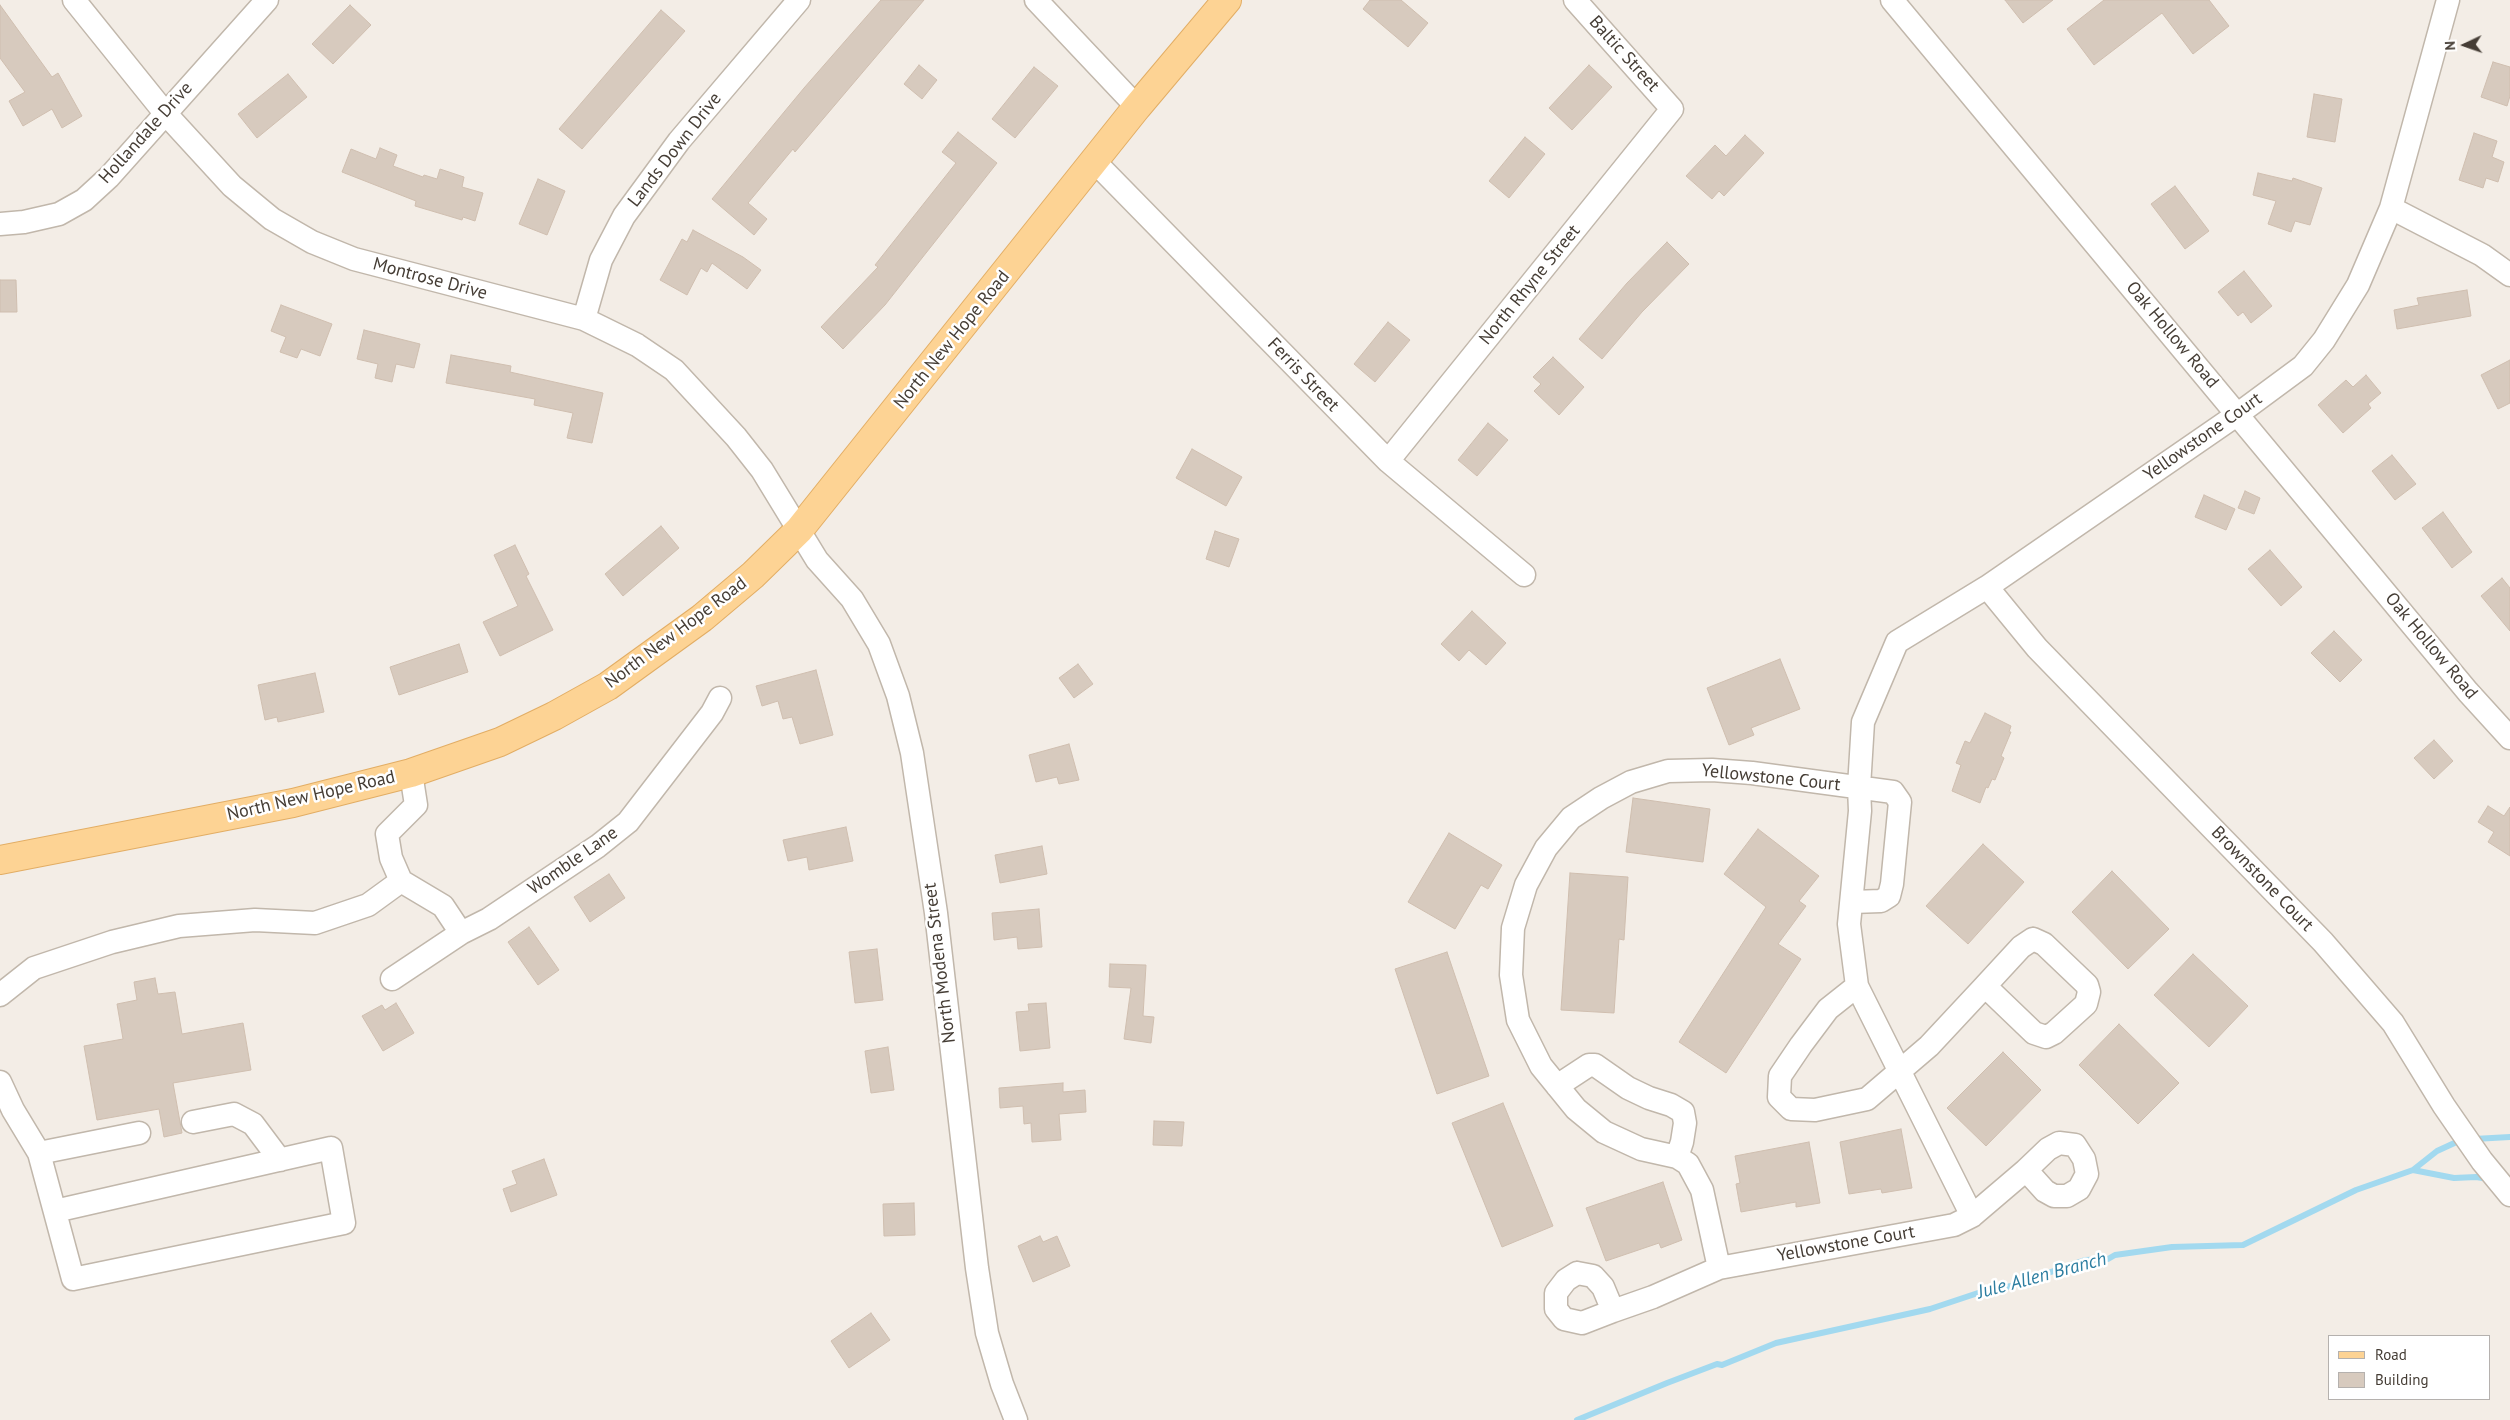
<!DOCTYPE html>
<html>
<head>
<meta charset="utf-8">
<style>
	body { margin:0 }
	#map { position:relative; width:2510px; height:1420px; overflow:hidden; background:#f3ede6; font-family:"PT Sans",sans-serif }
	canvas { display:block }
	.legend { position:absolute; left:2328px; top:1335px; width:162px; height:65px; box-sizing:border-box; background:#fff; border:1px solid #b5b1ae; margin:0; padding:6px 9px; list-style:none; font-size:15px; color:#453d35 }
	.legend li { display:flex; align-items:center; gap:10px; height:25px }
	.legend b { width:25px; border:1px solid #b5b1ae }
	.north { position:absolute; left:2440px; top:20px; width:50px; height:50px; -webkit-text-stroke:4px #fff; paint-order:stroke; rotate:267deg; font-size:14px; font-weight:700; line-height:20px; text-align:center; color:#453d35 }
	.north::after { content:''; display:block; margin:auto; width:18px; height:22px; background:#453d35; clip-path:polygon(50% 0,100% 100%,50% 72%,0 100%) }
</style>
</head>
<body>
<div id="map">
<canvas width="2510" height="1420"></canvas>
<ul class="legend">
<li><b style="height:6px;background:#fdd394"></b>Road</li>
<li><b style="height:14px;background:#d7cabe"></b>Building</li>
</ul>
<div class="north">N</div>
</div>
<script>
const g = document.querySelector('canvas').getContext('2d');
g.lineJoin = 'round';
function toPath(rows) {
  const path = new Path2D();
  for (const r of rows) {
    path.moveTo(r[0], r[1]);
    for (let i = 2; i < r.length; i += 2) path.lineTo(r[i], r[i + 1]);
  }
  return path;
}
function stroke(path, color, width, dash) {
  g.strokeStyle = color;
  g.lineWidth = width;
  g.lineCap = dash ? 'butt' : 'round';
  g.setLineDash(dash || []);
  g.stroke(path);
}
function fill(path, color) {
  g.fillStyle = color;
  g.fill(path, 'evenodd');
}
function label(font, color, halo, rows, align = 'center') {
  g.font = font + ' "PT Sans",sans-serif';
  g.lineWidth = 5;
  g.setLineDash([]);
  g.textBaseline = 'middle';
  g.strokeStyle = halo;
  g.fillStyle = color;
  for (const [text, x, y, turn = 0] of rows) {
    g.save();
    g.translate(x, y);
    g.rotate((+turn || 0) * Math.PI / 180);
    g.textAlign = isNaN(turn) ? turn : align;
    if (halo) g.strokeText(text, 0, 0);
    g.fillText(text, 0, 0);
    g.restore();
  }
}
const stream = toPath([
	[2474,1139,2510,1137],
	[2413,1170,2437,1151,2461,1140],
	[1577,1420,1667,1383,1717,1364,1722,1365,1776,1343,1930,1309,1981,1292,2011,1286,2085,1260,2108,1259,2115,1255,2172,1247,2243,1245,2356,1190,2413,1170,2454,1178,2476,1177,2489,1179]
]);
const building = toPath([
	[881,0,924,0,795,152,793,149,748,203,767,219,754,235,712,199,804,88,881,0],
	[1370,0,1401,0,1428,23,1408,47,1363,9,1370,0],
	[2005,0,2053,0,2023,23,2005,0],
	[2104,0,2209,0,2229,26,2193,54,2162,13,2094,65,2067,29,2104,0],
	[0,5,52,77,58,73,82,116,62,128,52,109,23,126,9,101,25,92,0,58,0,5],
	[350,5,371,25,333,64,312,44,350,5],
	[661,10,685,31,582,149,559,129,661,10],
	[2493,62,2510,67,2510,96,2507,106,2481,97,2493,62],
	[919,65,937,80,922,99,904,84,919,65],
	[1589,65,1612,87,1572,130,1549,108,1589,65],
	[1034,67,1058,86,1015,138,992,119,1034,67],
	[288,74,307,97,257,138,238,114,288,74],
	[2314,94,2342,99,2335,142,2307,137,2314,94],
	[958,132,997,163,885,305,843,349,821,327,878,267,875,265,956,163,942,152,958,132],
	[2474,133,2497,141,2492,157,2504,162,2498,182,2486,178,2483,188,2459,180,2474,133],
	[1745,135,1764,153,1724,196,1719,191,1712,199,1686,176,1715,145,1726,156,1745,135],
	[1525,137,1545,154,1509,198,1489,181,1525,137],
	[380,148,397,155,393,166,423,177,424,175,437,179,440,169,464,177,462,187,483,193,475,221,463,217,462,220,415,206,416,201,342,172,351,149,376,159,380,148],
	[2258,173,2292,181,2293,178,2322,188,2310,225,2295,221,2291,232,2268,224,2276,201,2253,195,2258,173],
	[538,179,565,191,547,235,519,224,538,179],
	[2175,186,2209,231,2185,249,2151,204,2175,186],
	[693,230,743,257,761,270,747,289,712,263,707,272,701,268,687,295,660,280,682,239,687,242,693,230],
	[1667,242,1689,264,1642,312,1602,359,1579,339,1627,283,1667,242],
	[2244,271,2272,306,2251,323,2243,312,2238,316,2218,292,2244,271],
	[0,280,16,280,17,312,0,312,0,280],
	[2467,290,2471,316,2397,329,2394,310,2419,305,2417,298,2467,290],
	[281,305,332,324,320,356,301,349,297,358,280,352,286,337,271,331,281,305],
	[1388,322,1410,340,1375,382,1354,364,1388,322],
	[364,330,420,344,414,368,396,364,392,382,375,378,378,364,357,359,364,330],
	[451,355,511,366,510,372,603,393,592,443,567,438,573,413,534,405,535,399,446,383,451,355],
	[1553,357,1584,387,1559,415,1534,391,1541,384,1533,377,1553,357],
	[2510,360,2510,403,2498,409,2481,375,2510,360],
	[2366,375,2381,393,2368,404,2371,408,2343,433,2318,405,2346,380,2353,387,2366,375],
	[1488,423,1508,440,1477,476,1458,460,1488,423],
	[1192,449,1242,477,1226,506,1176,478,1192,449],
	[2392,455,2416,484,2395,500,2372,471,2392,455],
	[2245,491,2260,498,2254,514,2238,508,2245,491],
	[2204,495,2235,509,2226,530,2195,517,2204,495],
	[2443,512,2472,552,2452,568,2422,528,2443,512],
	[661,526,679,548,623,596,605,574,661,526],
	[1215,531,1239,539,1229,567,1206,559,1215,531],
	[515,545,529,574,526,576,553,630,500,656,483,622,518,606,494,555,515,545],
	[2270,550,2302,587,2281,606,2248,569,2270,550],
	[2502,578,2510,588,2510,631,2481,596,2502,578],
	[1472,611,1506,643,1486,665,1469,650,1459,661,1441,644,1472,611],
	[2334,631,2362,660,2340,682,2311,653,2334,631],
	[459,644,468,672,399,695,390,667,459,644],
	[1780,659,1800,709,1751,728,1754,735,1729,745,1707,688,1780,659],
	[1078,664,1093,684,1074,698,1059,678,1078,664],
	[816,670,833,735,800,744,792,717,783,719,778,701,762,706,756,686,816,670],
	[315,673,324,712,278,722,277,717,265,720,258,685,315,673],
	[1985,713,2011,726,2009,732,2011,732,2001,756,2004,758,1995,780,1992,779,1988,788,1986,787,1980,803,1952,791,1961,765,1956,763,1965,741,1970,743,1985,713],
	[2434,740,2453,761,2434,779,2414,758,2434,740],
	[1069,744,1079,780,1059,784,1057,777,1036,782,1029,755,1069,744],
	[1633,798,1710,809,1703,862,1626,852,1633,798],
	[2488,806,2504,816,2510,807,2510,856,2488,842,2494,832,2478,822,2488,806],
	[846,827,853,861,809,870,807,857,788,861,783,840,846,827],
	[1758,829,1819,876,1799,901,1806,906,1778,944,1801,959,1726,1073,1679,1042,1766,907,1724,874,1758,829],
	[1449,833,1502,865,1488,889,1481,885,1455,929,1408,902,1449,833],
	[1983,844,2024,882,1968,944,1926,906,1983,844],
	[1042,846,1047,874,1000,883,995,855,1042,846],
	[2112,871,2169,929,2128,969,2072,912,2112,871],
	[1570,873,1628,877,1624,940,1619,939,1614,1013,1561,1010,1570,873],
	[609,874,625,898,590,922,574,897,609,874],
	[1039,909,1042,947,1018,949,1017,937,994,940,992,913,1039,909],
	[529,927,559,970,538,985,508,942,529,927],
	[877,949,883,1000,855,1003,849,952,877,949],
	[1447,952,1489,1076,1437,1094,1395,969,1447,952],
	[2193,954,2248,1006,2209,1047,2154,995,2193,954],
	[1110,964,1146,965,1143,1016,1154,1017,1151,1043,1124,1039,1131,988,1109,987,1110,964],
	[155,978,158,994,175,992,182,1034,243,1023,251,1070,173,1083,182,1133,164,1137,159,1109,97,1120,84,1046,123,1039,117,1004,137,1000,134,982,155,978],
	[396,1003,414,1033,383,1051,362,1016,382,1005,385,1010,396,1003],
	[1046,1003,1050,1048,1020,1051,1016,1012,1029,1011,1028,1004,1046,1003],
	[2119,1024,2179,1083,2138,1124,2079,1065,2119,1024],
	[888,1047,894,1090,871,1093,865,1051,888,1047],
	[2003,1052,2041,1090,1986,1146,1947,1108,2003,1052],
	[1063,1083,1063,1092,1085,1090,1086,1112,1059,1114,1061,1140,1032,1142,1031,1123,1024,1124,1023,1106,1000,1108,999,1088,1063,1083],
	[1503,1103,1553,1226,1502,1247,1452,1123,1503,1103],
	[1154,1121,1184,1122,1182,1146,1153,1145,1154,1121],
	[1901,1129,1912,1188,1882,1193,1881,1189,1849,1194,1840,1142,1901,1129],
	[1809,1142,1820,1203,1796,1207,1796,1202,1741,1212,1736,1184,1740,1183,1735,1156,1809,1142],
	[544,1159,557,1195,511,1212,503,1189,517,1184,512,1171,544,1159],
	[1663,1182,1682,1240,1661,1248,1659,1243,1606,1261,1586,1208,1663,1182],
	[914,1203,915,1235,884,1236,883,1204,914,1203],
	[1040,1236,1043,1242,1057,1236,1070,1266,1033,1282,1018,1246,1040,1236],
	[871,1313,890,1340,849,1368,831,1341,871,1313]
]);
const minor = toPath([
	[74,0,165,113,232,186,272,219,312,242,354,259,584,319,637,345,674,370,736,437,762,470,817,560,852,599,879,644,898,696,912,753,936,913,977,1268,987,1333,1002,1384,1016,1420],
	[1036,0,1137,107],
	[1892,0,2468,692,2510,738],
	[1094,161,1388,461,1524,575],
	[2391,208,2482,255,2510,275],
	[0,224,24,222,59,214,84,200,109,177,267,0],
	[584,319,601,260,624,216,679,141,799,0],
	[1388,461,1672,109,1575,0],
	[1987,587,2037,648,2323,942,2393,1023,2444,1106,2482,1161,2510,1195],
	[411,773,416,805,387,834,391,858,401,881,443,906,461,933],
	[2033,939,2044,944,2087,985,2089,992,2086,1004,2054,1033,2046,1037,2034,1033,1985,986,2021,947,2033,939],
	[392,979,461,933,489,919,598,846,628,822,712,713,720,698],
	[1857,986,1972,1216],
	[1985,986,1929,1046,1867,1099,1815,1110,1791,1109,1779,1097,1780,1076,1801,1045,1828,1009,1857,986,1849,924,1860,811,1859,787,1863,722,1897,642,1987,587,2238,414,2303,366,2324,340,2358,285,2391,208,2448,0],
	[0,995,34,968,112,942,179,926,255,920,315,923,368,905,401,881],
	[0,1082,13,1110,39,1153,139,1133],
	[1557,1086,1589,1065,1595,1065,1628,1088,1649,1098,1671,1105,1683,1112,1685,1123,1682,1142,1677,1157],
	[193,1122,234,1114,253,1124,280,1160],
	[2059,1143,2075,1145,2084,1159,2087,1174,2079,1189,2067,1196,2054,1196,2045,1191,2026,1170,2048,1149,2059,1143],
	[39,1153,73,1279,344,1223,331,1148,55,1211],
	[1719,1268,1702,1190,1688,1164,1677,1157,1641,1149,1604,1132,1576,1109,1541,1066,1518,1020,1511,975,1513,928,1526,885,1546,848,1571,818,1601,798,1631,782,1668,771,1712,770,1752,773,1893,792,1900,802,1892,884,1889,896,1881,901,1852,902],
	[1577,1273,1593,1276,1603,1287,1613,1311,1582,1323,1564,1319,1556,1309,1556,1293,1566,1280,1577,1273],
	[1613,1311,1653,1297,1719,1268,1954,1225,1972,1216,2026,1170]
]);
const major = toPath([
	[0,860,293,803,411,773,500,742,554,716,608,686,702,618,753,575,799,530,1137,107,1227,0]
]);
const streetNames = [
	["Baltic Street",1624,54,48],
	["Hollandale Drive",146,133,-48],
	["Lands Down Drive",675,150,-52],
	["Montrose Drive",430,279,15],
	["North Rhyne Street",1530,285,-51],
	["Oak Hollow Road",2172,335,50],
	["North New Hope Road",952,340,-51],
	["Ferris Street",1303,375,46],
	["Yellowstone Court",2203,437,-35],
	["North New Hope Road",676,633,-37],
	["Oak Hollow Road",2431,646,50],
	["Yellowstone Court",1771,778,6],
	["North New Hope Road",311,796,-13],
	["Womble Lane",573,861,-35],
	["Brownstone Court",2262,879,46],
	["North Modena Street",940,963,-97],
	["Yellowstone Court",1846,1244,-10]
];
const waterNames = [
	["Jule Allen Branch",2042,1276,-15]
];
stroke(stream, '#a2d9ef', 6);
fill(building, '#d7cabe');
stroke(building, '#cfbeaf', 1);
stroke(minor, '#c1b7ab', 25);
stroke(major, '#e2ad64', 30);
stroke(minor, '#fff', 22);
stroke(major, '#fdd394', 28);
label('18px', '#453d35', '#fff', streetNames);
label('italic 19px', '#2c7da0', '#fff', waterNames);
</script>
</body>
</html>
